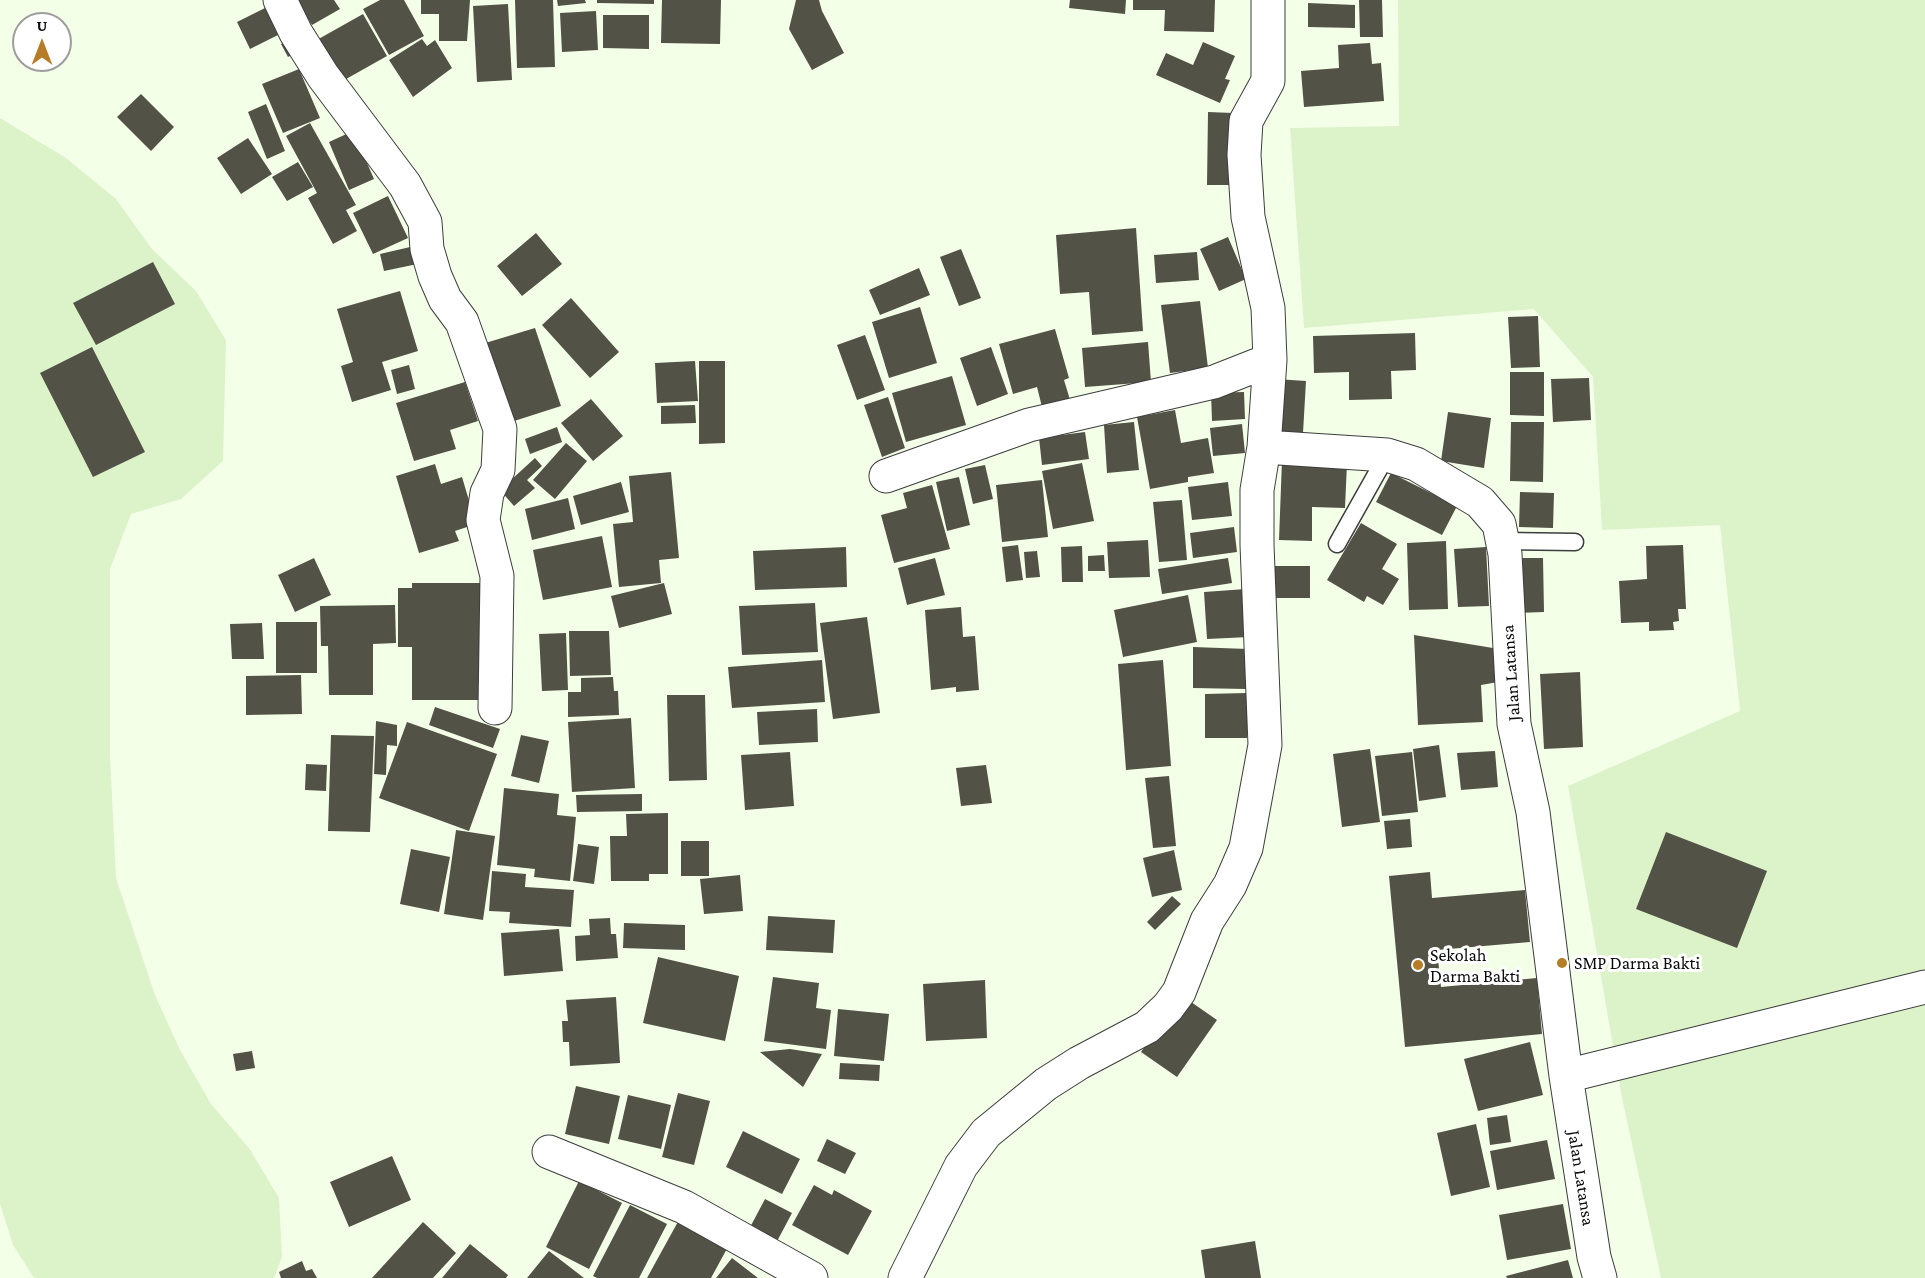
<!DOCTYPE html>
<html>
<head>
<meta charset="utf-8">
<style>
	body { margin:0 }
	#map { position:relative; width:1925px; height:1278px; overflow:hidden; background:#f4ffe8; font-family:"Crimson Pro",serif }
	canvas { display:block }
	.north { position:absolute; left:12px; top:12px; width:60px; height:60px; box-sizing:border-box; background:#fff; border:2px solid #9d9d9d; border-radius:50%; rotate:0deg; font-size:16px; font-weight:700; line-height:24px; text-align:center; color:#0a0a0a }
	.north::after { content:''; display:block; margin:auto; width:21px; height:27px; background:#b67c26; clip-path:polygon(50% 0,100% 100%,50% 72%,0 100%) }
</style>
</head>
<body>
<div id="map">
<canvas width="1925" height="1278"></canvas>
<div class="north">U</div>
</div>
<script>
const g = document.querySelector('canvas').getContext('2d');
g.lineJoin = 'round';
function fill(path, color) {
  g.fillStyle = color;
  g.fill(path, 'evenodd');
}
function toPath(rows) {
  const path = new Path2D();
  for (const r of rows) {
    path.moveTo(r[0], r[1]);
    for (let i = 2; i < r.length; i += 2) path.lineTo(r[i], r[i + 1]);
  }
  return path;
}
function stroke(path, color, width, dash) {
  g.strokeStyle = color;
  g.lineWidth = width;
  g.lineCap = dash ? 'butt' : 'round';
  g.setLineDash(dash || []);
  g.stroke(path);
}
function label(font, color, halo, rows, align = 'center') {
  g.font = font + ' "Crimson Pro",serif';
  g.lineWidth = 6;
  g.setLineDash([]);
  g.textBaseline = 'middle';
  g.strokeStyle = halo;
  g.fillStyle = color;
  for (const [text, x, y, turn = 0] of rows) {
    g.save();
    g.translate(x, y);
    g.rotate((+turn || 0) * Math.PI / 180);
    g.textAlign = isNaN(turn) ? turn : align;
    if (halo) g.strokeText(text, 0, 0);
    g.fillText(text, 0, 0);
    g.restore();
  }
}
const farmland = toPath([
	[1398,0,1925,0,1925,1278,1661,1278,1622,1098,1568,786,1740,711,1720,525,1602,530,1593,377,1534,309,1304,328,1290,128,1399,126],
	[0,118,66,158,116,199,152,249,196,291,226,340,223,461,181,499,131,514,110,569,110,755,116,878,155,995,179,1048,211,1104,249,1148,279,1198,282,1257,274,1278,34,1278,13,1245,0,1204]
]);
const building = toPath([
	[296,0,334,0,340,9,312,25],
	[380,0,404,0,424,36,389,55,363,9],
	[421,0,470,0,467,41,439,41,439,14,421,14],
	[515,0,553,0,555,67,517,68],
	[557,0,585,0,586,3,558,6],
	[597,0,654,0,654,4,597,3],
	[662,0,721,0,720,44,661,43],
	[796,0,819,0,822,11,844,53,812,70,789,29],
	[1070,0,1126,0,1125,14,1069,8],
	[1133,0,1215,0,1214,32,1164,31,1165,10,1133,10],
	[1359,0,1382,0,1383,37,1360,37],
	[275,3,288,30,250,49,237,22],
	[1308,3,1355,5,1355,28,1308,27],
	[508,4,512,80,477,82,473,6],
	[596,11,598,50,562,52,560,13],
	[363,14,387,56,339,83,315,41],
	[603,15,649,15,649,49,603,48],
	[296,36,303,48,288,57,281,44],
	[422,39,427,46,435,40,452,68,413,97,389,60],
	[1203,42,1235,56,1225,79,1230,80,1220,103,1156,75,1166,53,1193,65],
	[1370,43,1372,64,1381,63,1384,101,1304,107,1301,71,1339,68,1338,45],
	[299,69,320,118,283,133,262,84],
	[141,94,174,127,151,151,117,117],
	[266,104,285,151,267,159,248,112],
	[1208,112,1233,113,1232,185,1207,185],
	[310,123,356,205,346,210,357,231,333,244,308,198,317,193,286,136],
	[353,131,374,179,349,190,329,142],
	[248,138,272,174,241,194,217,158],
	[298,162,313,187,287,201,272,177],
	[388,196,408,238,373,254,353,213],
	[1136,228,1143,331,1092,335,1089,292,1060,294,1056,235],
	[536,233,562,264,522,296,497,266],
	[1228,237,1246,279,1219,291,1200,249],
	[423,244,427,262,384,271,380,254],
	[961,249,981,298,959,306,940,257],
	[1197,252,1199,280,1156,283,1154,255],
	[153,262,175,304,96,345,73,303],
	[919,268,930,295,880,315,869,290],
	[400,291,418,351,382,362,391,390,352,402,341,366,353,362,337,309],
	[571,298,619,352,590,378,542,325],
	[1200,301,1208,368,1170,373,1161,305],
	[920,307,937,363,889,378,872,322],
	[1538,316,1540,367,1511,368,1508,317],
	[535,328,561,406,508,423,482,344],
	[1055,329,1069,378,1064,380,1071,403,1043,411,1037,387,1013,394,999,344],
	[1415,333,1416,370,1391,371,1392,399,1349,400,1349,372,1314,373,1313,336],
	[865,335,885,390,857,400,837,345],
	[1148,342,1151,382,1085,387,1082,348],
	[92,347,145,452,93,477,40,373],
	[991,347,1008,394,977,406,960,358],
	[695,361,698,401,657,403,655,363],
	[699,361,725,361,725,443,699,444],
	[409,365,415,389,397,394,391,370],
	[1510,372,1544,372,1544,416,1510,415],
	[952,376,966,425,906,442,892,393],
	[1589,378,1591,420,1553,422,1551,379],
	[1276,379,1306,381,1303,433,1273,431],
	[465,382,478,421,450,430,456,449,414,461,396,403],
	[1244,392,1245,419,1212,421,1211,393],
	[888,397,905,448,882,457,864,405],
	[591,399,623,436,593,461,561,423],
	[695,405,696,423,661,424,661,406],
	[1175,410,1181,443,1208,438,1214,473,1188,477,1188,482,1150,489,1137,417],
	[1448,412,1491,418,1484,468,1441,461],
	[1134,422,1139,470,1107,473,1104,425],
	[1511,422,1544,422,1543,482,1510,481],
	[1242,424,1245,453,1213,456,1210,428],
	[557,427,562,442,530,454,525,439],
	[1085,432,1089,459,1042,465,1039,438],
	[566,443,587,461,555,499,533,480],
	[535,458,542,466,527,480,535,488,514,506,500,490],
	[1282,460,1347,463,1345,508,1312,507,1312,541,1279,540],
	[1082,463,1094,521,1053,529,1042,471],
	[435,464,441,484,462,477,476,524,455,531,459,541,419,553,396,476],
	[985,465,993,499,973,504,965,469],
	[671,472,679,558,659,560,661,583,619,587,613,524,633,522,629,476],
	[1391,473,1457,506,1442,535,1376,502],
	[959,477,970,525,947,531,936,482],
	[1042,480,1048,537,1002,542,996,485],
	[621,482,629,512,581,525,573,496],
	[1228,482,1232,516,1192,520,1188,487],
	[932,485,950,549,894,563,881,515,907,508,903,493],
	[1520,492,1554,493,1553,528,1519,527],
	[568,498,575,529,532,540,525,509],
	[1182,500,1187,560,1159,562,1153,502],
	[1361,523,1397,544,1382,569,1399,579,1383,605,1367,596,1364,602,1327,580],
	[1234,527,1237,552,1193,558,1190,533],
	[602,536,612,587,543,600,533,550],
	[1148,540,1150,577,1109,578,1107,542],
	[1446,541,1448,609,1409,610,1407,543],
	[1018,545,1023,580,1006,582,1002,547],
	[1683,545,1686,609,1678,609,1679,621,1673,622,1674,630,1649,631,1649,622,1621,623,1619,581,1647,579,1646,546],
	[1082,546,1083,582,1062,582,1061,547],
	[846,547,847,587,755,590,753,551],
	[1486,547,1489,606,1458,607,1454,549],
	[1037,551,1040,577,1026,578,1024,552],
	[1104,555,1105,571,1088,571,1088,556],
	[314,558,331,595,295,612,278,575],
	[935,558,945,595,907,605,898,568],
	[1228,558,1232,583,1162,594,1158,569],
	[1516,558,1543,558,1544,612,1517,613],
	[1269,566,1310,566,1310,598,1269,598],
	[412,583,483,583,483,700,412,700,412,647,398,647,398,588,412,588],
	[664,583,672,614,619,628,611,596],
	[1246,589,1249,637,1207,639,1204,592],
	[1188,595,1197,642,1123,657,1114,610],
	[815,603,818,652,742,655,739,606],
	[395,605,396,643,373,644,373,695,329,695,328,646,321,646,320,606],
	[961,607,963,637,975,636,979,690,956,692,956,687,931,690,925,610],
	[867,617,880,713,833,719,820,623],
	[276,622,317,622,317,673,276,673],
	[262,623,264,659,232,659,230,624],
	[569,631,609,631,611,675,570,676],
	[566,633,568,690,542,691,539,634],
	[1414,635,1499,649,1504,681,1481,685,1483,722,1418,725],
	[1193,647,1248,649,1246,689,1193,688],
	[822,660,825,702,732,708,728,667],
	[1163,660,1171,766,1126,770,1118,664],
	[1580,672,1583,747,1544,749,1540,674],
	[301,675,302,714,246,715,246,676],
	[613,677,614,691,618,691,619,715,568,717,568,692,581,692,581,678],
	[1247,693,1247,738,1205,738,1205,694],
	[667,695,705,695,707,780,669,781],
	[435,707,500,729,493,748,429,725],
	[817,709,818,742,759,745,757,712],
	[631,718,635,788,572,792,568,722],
	[376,721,397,725,397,746,387,745,386,775,374,774],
	[407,722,497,754,469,831,379,798],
	[331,735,374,736,370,832,328,831],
	[521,735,549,741,539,783,511,776],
	[1439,745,1446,797,1419,801,1413,749],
	[1370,749,1380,822,1342,827,1333,754],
	[1495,751,1498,787,1461,790,1457,753],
	[790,752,794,806,745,810,741,755],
	[1412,752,1418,812,1382,816,1375,756],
	[306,764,327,765,326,791,305,790],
	[986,765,992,803,961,806,956,768],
	[1169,776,1176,846,1153,848,1145,778],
	[504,788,559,794,557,815,576,817,570,881,534,877,535,869,497,865],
	[642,794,642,811,577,812,576,795],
	[668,813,668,874,649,874,649,881,611,881,610,836,627,836,626,814],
	[1410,819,1412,847,1387,849,1384,821],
	[456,830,495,836,483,920,444,914],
	[1666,832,1767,871,1737,948,1636,909],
	[681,841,709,841,709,876,681,876],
	[578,844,599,847,594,884,573,881],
	[411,849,450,857,439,912,400,904],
	[1174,850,1182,890,1152,897,1143,858],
	[492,871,526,874,525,887,574,890,571,927,509,923,510,912,489,911],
	[1430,872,1432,898,1525,890,1530,942,1437,950,1441,987,1537,978,1542,1034,1405,1047,1389,876],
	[740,875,743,911,704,914,700,879],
	[1172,896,1181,904,1155,930,1147,922],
	[768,916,835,920,833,953,766,950],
	[610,918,611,934,616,934,618,958,576,961,575,936,590,935,589,919],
	[624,923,685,925,685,950,623,948],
	[559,929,563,971,504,976,501,933],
	[658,957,739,976,725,1041,643,1023],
	[773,977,819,983,816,1008,831,1010,826,1049,764,1041],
	[985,980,987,1038,926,1041,923,984],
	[1181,995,1217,1020,1177,1077,1141,1052],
	[616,997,620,1063,570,1066,569,1042,563,1042,562,1021,568,1021,566,1000],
	[838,1009,889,1014,884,1061,834,1056],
	[1530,1042,1543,1095,1478,1111,1464,1059],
	[790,1049,822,1054,803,1087,760,1052],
	[252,1051,255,1068,236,1071,233,1054],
	[840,1063,880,1065,879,1081,839,1079],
	[576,1086,620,1096,609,1144,565,1134],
	[678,1093,710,1101,694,1165,662,1157],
	[628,1095,671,1105,661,1149,618,1139],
	[1507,1115,1511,1142,1490,1145,1487,1118],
	[1476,1124,1490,1187,1451,1196,1437,1133],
	[743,1131,800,1159,782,1194,726,1167],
	[827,1139,856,1153,845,1174,817,1161],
	[1547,1140,1555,1179,1497,1190,1490,1151],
	[392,1156,411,1200,349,1227,330,1182],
	[579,1181,622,1203,589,1269,546,1247],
	[814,1185,832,1195,834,1190,872,1211,848,1255,792,1225],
	[765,1199,792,1213,774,1247,747,1233],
	[1563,1204,1571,1249,1507,1260,1499,1215],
	[630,1205,667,1224,639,1278,597,1278,593,1276],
	[680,1218,729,1245,711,1278,647,1278],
	[423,1222,456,1253,433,1278,372,1278],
	[1255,1241,1261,1278,1205,1278,1201,1250],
	[470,1244,508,1275,506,1278,442,1278],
	[549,1251,584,1278,527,1278],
	[732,1258,758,1278,716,1278],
	[1568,1260,1573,1278,1507,1278,1506,1276],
	[302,1261,306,1271,312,1269,317,1278,281,1278,279,1272]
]);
const lane = toPath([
	[1502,541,1575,542],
	[1337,544,1387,455]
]);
const street = toPath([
	[280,0,296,33,323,76,405,185,425,222,427,249,435,276,445,299,462,322,500,429,498,470,487,493,483,520,497,576,495,708],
	[1264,447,1387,455,1416,464,1480,502,1499,524,1505,554,1514,724,1533,812,1566,1076,1594,1257,1600,1278],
	[886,476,1029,425,1214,382,1270,360],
	[1566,1076,1925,987],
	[549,1152,684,1207,811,1278],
	[905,1278,961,1166,986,1133,1046,1084,1079,1063,1147,1027,1168,1007,1179,992,1207,921,1230,885,1246,848,1265,745,1257,545,1257,490,1264,447,1270,360,1268,308,1248,217,1244,155,1246,121,1268,81,1268,0]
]);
const markers = [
	[1562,963,6,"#b67c26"],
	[1418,965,6,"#b67c26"]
];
const streetNames = [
	["Jalan Latansa",1511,673,-94],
	["Jalan Latansa",1581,1178,81]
];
const poiNames = [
	["Sekolah",1430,955],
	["Darma Bakti",1430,976],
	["SMP Darma Bakti",1574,963]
];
fill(farmland, '#dcf3c9');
fill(building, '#525247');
stroke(lane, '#3d3d3d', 19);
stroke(street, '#3d3d3d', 35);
stroke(lane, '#fff', 16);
stroke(street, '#fff', 33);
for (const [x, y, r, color] of markers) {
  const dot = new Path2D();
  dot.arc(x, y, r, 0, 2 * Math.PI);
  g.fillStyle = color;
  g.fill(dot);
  stroke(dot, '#fff', 2);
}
label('18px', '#0a0a0a', '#fff', streetNames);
label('18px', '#0a0a0a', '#fff', poiNames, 'left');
</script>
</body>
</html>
